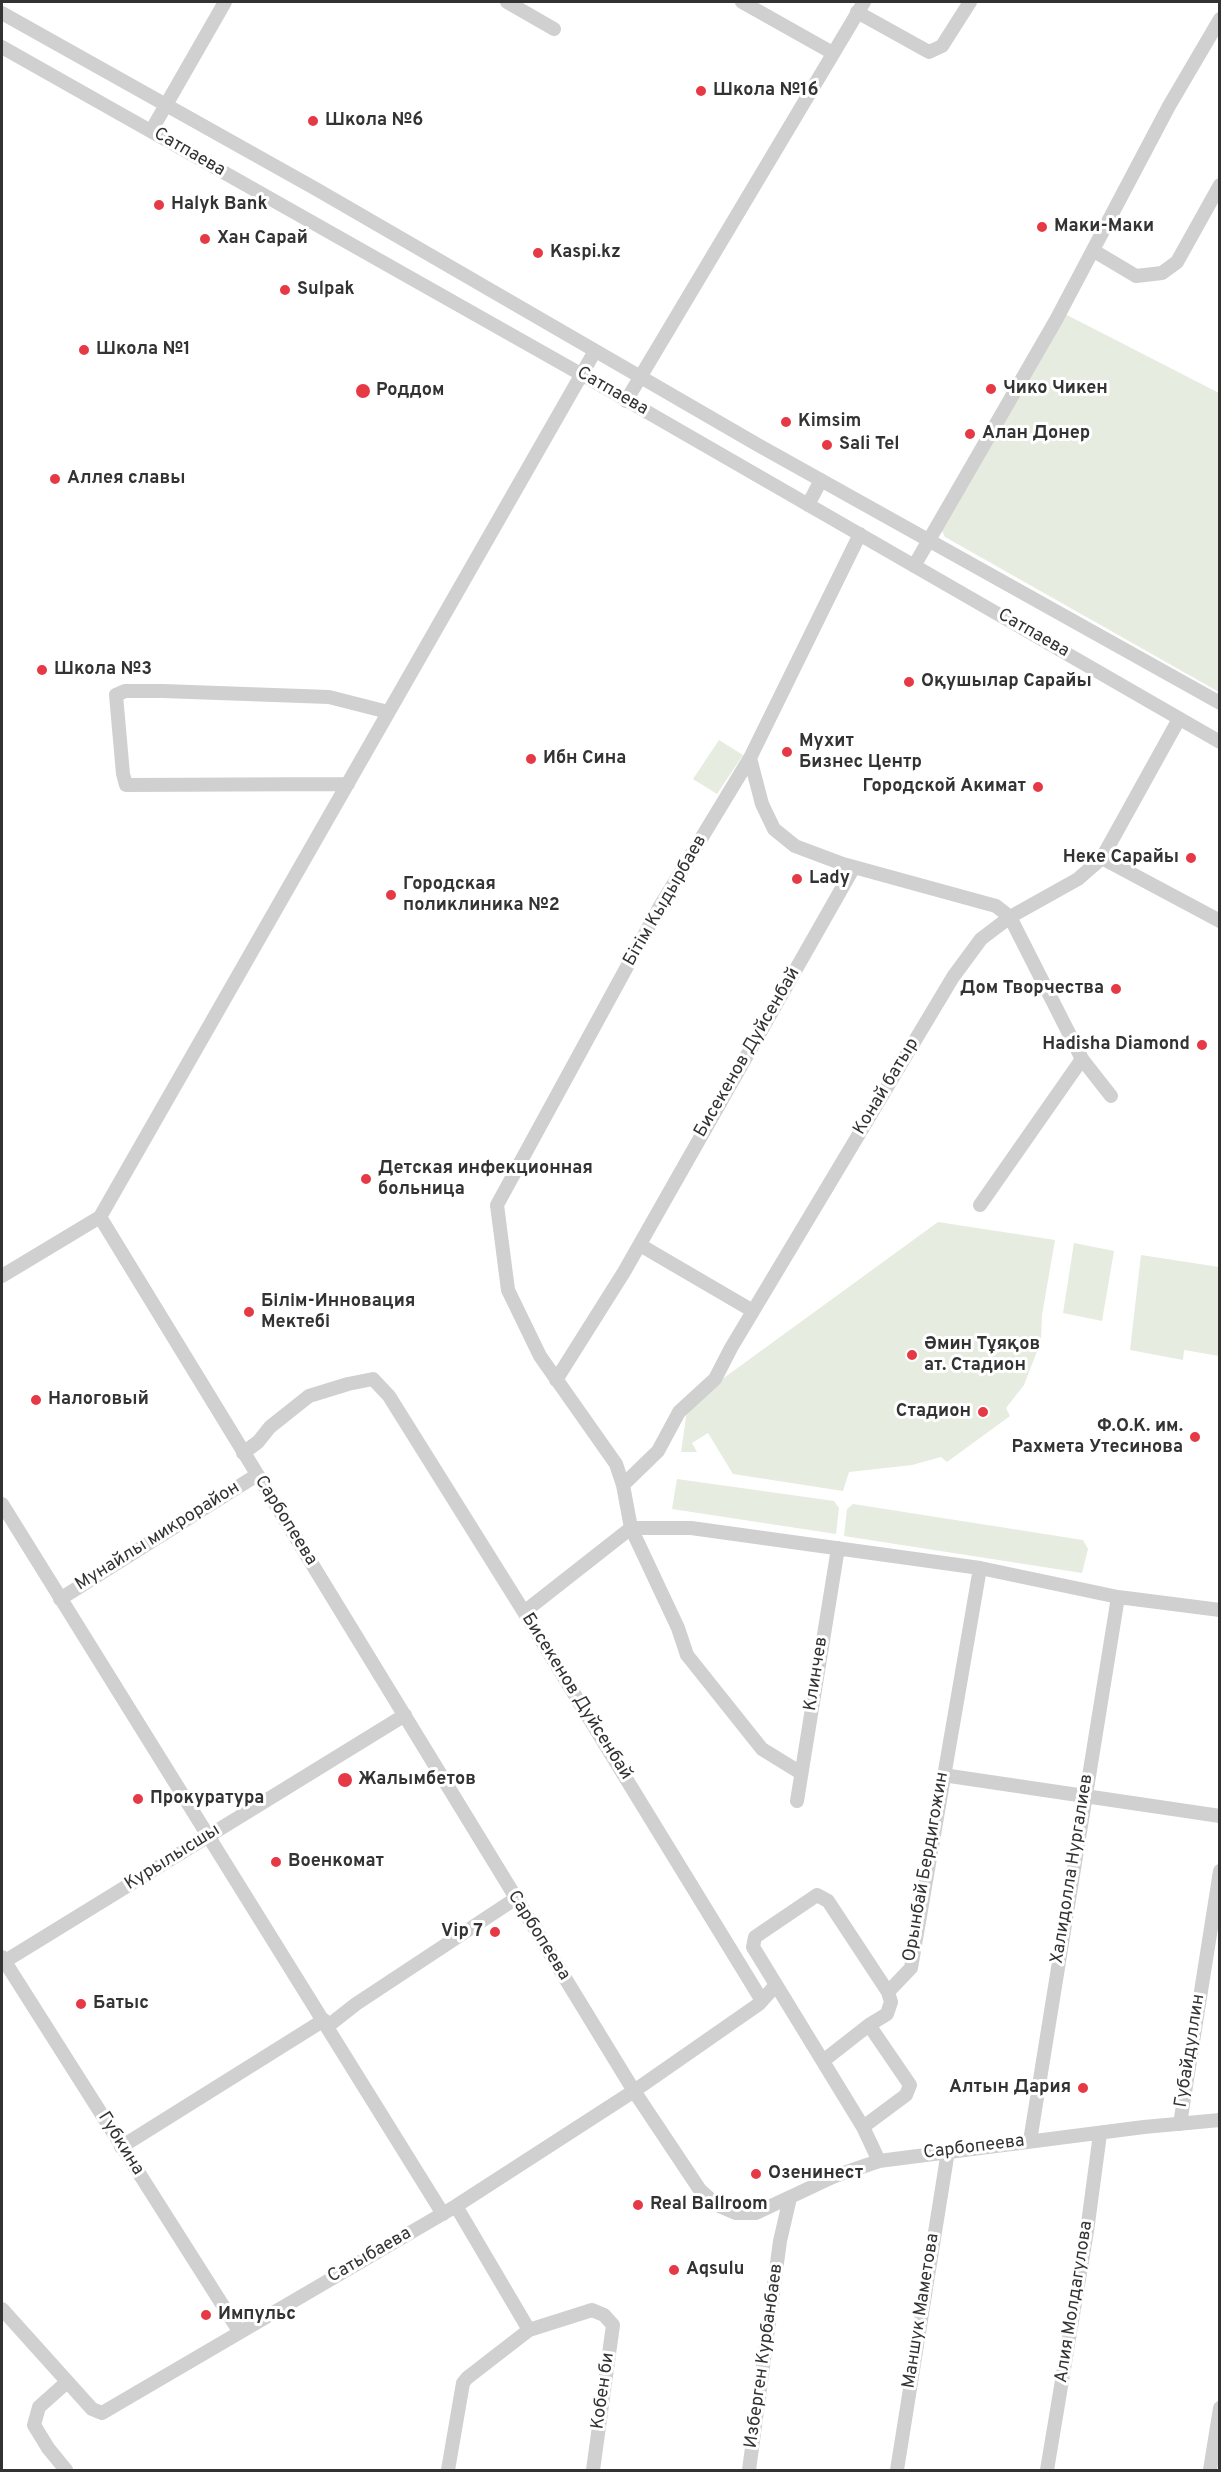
<!DOCTYPE html>
<html>
<head>
<meta charset="utf-8">
<style>
	body { margin:0 }
	#map { position:relative; width:1221px; height:2472px; overflow:hidden; background:#fff; font-family:Overpass,sans-serif }
	canvas { display:block }
	.frame { position:absolute; inset:0; border:3px solid #333; pointer-events:none }
</style>
</head>
<body>
<div id="map">
<canvas width="1221" height="2472"></canvas>
<div class="frame"></div>
</div>
<script>
const g = document.querySelector('canvas').getContext('2d');
g.lineJoin = 'round';
function fill(path, color) {
  g.fillStyle = color;
  g.fill(path, 'evenodd');
}
function toPath(rows) {
  const path = new Path2D();
  for (const r of rows) {
    path.moveTo(r[0], r[1]);
    for (let i = 2; i < r.length; i += 2) path.lineTo(r[i], r[i + 1]);
  }
  return path;
}
function stroke(path, color, width, dash) {
  g.strokeStyle = color;
  g.lineWidth = width;
  g.lineCap = dash ? 'butt' : 'round';
  g.setLineDash(dash || []);
  g.stroke(path);
}
function label(font, color, halo, rows, align = 'center') {
  g.font = font + ' Overpass,sans-serif';
  g.lineWidth = 6;
  g.setLineDash([]);
  g.textBaseline = 'middle';
  g.strokeStyle = halo;
  g.fillStyle = color;
  for (const [text, x, y, turn = 0] of rows) {
    g.save();
    g.translate(x, y);
    g.rotate((+turn || 0) * Math.PI / 180);
    g.textAlign = isNaN(turn) ? turn : align;
    if (halo) g.strokeText(text, 0, 0);
    g.fillText(text, 0, 0);
    g.restore();
  }
}
const green = toPath([
	[1065,314,1219,393,1219,692,945,537,942,531],
	[719,740,743,755,717,794,693,779],
	[938,1222,1055,1240,1042,1315,1041,1341,1024,1385,1006,1408,1010,1416,947,1462,941,1457,912,1465,849,1472,843,1491,733,1474,708,1433,692,1443,697,1452,681,1452,688,1404],
	[1074,1243,1114,1251,1102,1321,1063,1313],
	[1141,1255,1219,1267,1219,1356,1184,1350,1183,1360,1130,1350],
	[677,1479,834,1501,839,1508,836,1534,672,1509],
	[853,1504,1083,1540,1088,1549,1082,1573,844,1536,847,1509]
]);
const minor = toPath([
	[507,2,554,29],
	[742,2,831,52],
	[857,12,929,52,942,46,970,2],
	[2,13,316,189,758,445,1220,703],
	[2,47,609,390,1220,742],
	[151,131,225,2],
	[1094,251,1136,276,1162,273,1177,262,1220,185],
	[626,401,864,2],
	[808,505,821,480],
	[914,566,1056,320,1169,106,1220,19],
	[750,758,762,804,774,829,795,846,843,864,996,906,1010,917,1082,1059,1111,1096],
	[348,784,126,785,123,774,116,695,125,691,163,691,329,697,388,712],
	[1102,858,1220,921],
	[980,1205,1082,1059],
	[100,1217,634,2091,700,2190,717,2205,736,2213,756,2213,835,2176,879,2161,1144,2127,1220,2120],
	[640,1245,753,1311],
	[2,1276,100,1217,595,351],
	[556,1380,624,1272,854,867],
	[243,1453,258,1442,270,1427,309,1396,348,1384,373,1379,389,1396,524,1612,761,1999],
	[623,1485,658,1451,679,1412,715,1379,731,1348,953,977,981,939,1010,917,1078,879,1102,858,1179,719],
	[2,1504,443,2214],
	[60,1599,257,1475],
	[524,1612,631,1528,691,1528,980,1568,1118,1597,1220,1610],
	[801,1773,762,1749,687,1655,678,1628,631,1528,623,1485,616,1464,540,1356,508,1290,497,1205,659,908,750,758,860,534],
	[943,1775,1220,1816],
	[797,1801,838,1548],
	[2,1957,239,2331],
	[2,1963,405,1715],
	[328,2026,356,2004,515,1899],
	[823,2061,869,2025],
	[1180,2124,1220,1871],
	[863,2127,906,2095,910,2085,869,2025,887,2014,891,2002,888,1992],
	[1030,2141,1118,1597],
	[121,2147,324,2020],
	[879,2161,863,2127,753,1947,755,1937,817,1895,828,1901,888,1992,911,1968,980,1568],
	[456,2206,529,2330],
	[2,2309,92,2409,102,2413,456,2206,634,2091,759,2004,775,1986],
	[66,2470,48,2448,34,2425,39,2407,67,2382],
	[448,2470,463,2383,467,2378,529,2330,592,2310,604,2315,613,2325,593,2470],
	[749,2470,780,2241,790,2198],
	[897,2470,948,2151],
	[1047,2470,1087,2231,1100,2134],
	[1210,2470,1220,2408]
]);
const markers = [
	[701,91,6,"#e63946"],
	[313,121,6,"#e63946"],
	[159,205,6,"#e63946"],
	[1042,227,6,"#e63946"],
	[205,239,6,"#e63946"],
	[538,253,6,"#e63946"],
	[285,290,6,"#e63946"],
	[84,350,6,"#e63946"],
	[991,389,6,"#e63946"],
	[363,391,8,"#e63946"],
	[786,422,6,"#e63946"],
	[970,434,6,"#e63946"],
	[827,445,6,"#e63946"],
	[55,479,6,"#e63946"],
	[42,670,6,"#e63946"],
	[909,682,6,"#e63946"],
	[787,752,6,"#e63946"],
	[531,759,6,"#e63946"],
	[1038,787,6,"#e63946"],
	[1191,858,6,"#e63946"],
	[797,879,6,"#e63946"],
	[391,895,6,"#e63946"],
	[1116,989,6,"#e63946"],
	[1202,1045,6,"#e63946"],
	[366,1179,6,"#e63946"],
	[249,1312,6,"#e63946"],
	[912,1355,6,"#e63946"],
	[36,1400,6,"#e63946"],
	[983,1412,6,"#e63946"],
	[1195,1437,6,"#e63946"],
	[345,1780,8,"#e63946"],
	[138,1799,6,"#e63946"],
	[276,1862,6,"#e63946"],
	[495,1932,6,"#e63946"],
	[81,2004,6,"#e63946"],
	[1083,2088,6,"#e63946"],
	[756,2174,6,"#e63946"],
	[638,2205,6,"#e63946"],
	[674,2270,6,"#e63946"],
	[206,2315,6,"#e63946"]
];
const poiNames = [
	["Школа №16",713,91],
	["Школа №6",325,121],
	["Halyk Bank",171,205],
	["Маки-Маки",1054,227],
	["Хан Сарай",217,239],
	["Kaspi.kz",550,253],
	["Sulpak",297,290],
	["Школа №1",96,350],
	["Чико Чикен",1003,389],
	["Роддом",376,391],
	["Kimsim",798,422],
	["Алан Донер",982,434],
	["Sali Tel",839,445],
	["Аллея славы",67,479],
	["Школа №3",54,670],
	["Оқушылар Сарайы",921,682],
	["Мухит",799,742],
	["Бизнес Центр",799,763],
	["Ибн Сина",543,759],
	["Городской Акимат",1026,787,"right"],
	["Неке Сарайы",1179,858,"right"],
	["Lady",809,879],
	["Городская",403,885],
	["поликлиника №2",403,906],
	["Дом Творчества",1104,989,"right"],
	["Hadisha Diamond",1190,1045,"right"],
	["Детская инфекционная",378,1169],
	["больница",378,1190],
	["Білім-Инновация",261,1302],
	["Мектебі",261,1323],
	["Әмин Тұяқов",924,1345],
	["ат. Стадион",924,1366],
	["Налоговый",48,1400],
	["Стадион",971,1412,"right"],
	["Ф.О.К. им.",1183,1427,"right"],
	["Рахмета Утесинова",1183,1448,"right"],
	["Жалымбетов",358,1780],
	["Прокуратура",150,1799],
	["Военкомат",288,1862],
	["Vip 7",483,1932,"right"],
	["Батыс",93,2004],
	["Алтын Дария",1071,2088,"right"],
	["Озенинест",768,2174],
	["Real Ballroom",650,2205],
	["Aqsulu",686,2270],
	["Импульс",218,2315]
];
const streetNames = [
	["Сатпаева",189,153,30],
	["Сатпаева",612,392,30],
	["Сатпаева",1033,634,30],
	["Бiтiм Кыдырбаев",666,901,-60],
	["Бисекенов Дуйсенбай",748,1053,-60],
	["Конай батыр",887,1087,-59],
	["Сарбопеева",285,1521,58],
	["Мунайлы микрорайон",158,1537,-32],
	["Клинчев",817,1674,-81],
	["Бисекенов Дуйсенбай",576,1697,58],
	["Курылысшы",173,1858,-32],
	["Орынбай Бердигожин",927,1867,-80],
	["Халидолла Нургалиев",1073,1869,-81],
	["Сарбопеева",538,1936,58],
	["Губайдуллин",1191,2051,-81],
	["Губкина",120,2144,58],
	["Сарбопеева",974,2148,-7],
	["Сатыбаева",370,2256,-30],
	["Алия Молдагулова",1075,2302,-81],
	["Маншук Маметова",922,2311,-81],
	["Изберген Курбанбаев",765,2356,-82],
	["Кобен би",604,2391,-82]
];
fill(green, '#e6ecdf');
stroke(minor, '#d0d0d0', 14);
for (const [x, y, r, color] of markers) {
  const dot = new Path2D();
  dot.arc(x, y, r, 0, 2 * Math.PI);
  g.fillStyle = color;
  g.fill(dot);
  stroke(dot, '#fff', 2);
}
label('bold 18px', '#333', '#fff', poiNames, 'left');
label('18px', '#333', '#fff', streetNames);
</script>
</body>
</html>
